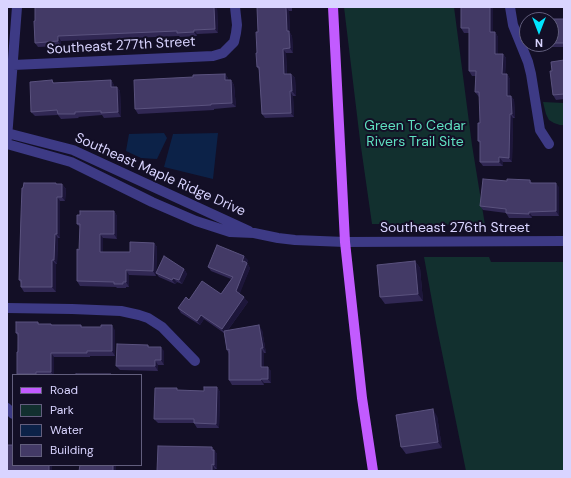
<!DOCTYPE html>
<html>
<head>
<meta charset="utf-8">
<style>
	body { margin:0 }
	#map { position:relative; width:571px; height:478px; overflow:hidden; background:#130f26; font-family:"DM Sans",sans-serif }
	canvas { display:block }
	.frame { position:absolute; inset:0; border:8px solid #d9d4ff; pointer-events:none }
	.legend { position:absolute; left:12px; top:374px; width:130px; height:92px; box-sizing:border-box; background:#130f26; border:1px solid #625e7d; margin:0; padding:5px 7px; list-style:none; font-size:12px; color:#d9d4ff }
	.legend li { display:flex; align-items:center; gap:8px; height:20px }
	.legend b { width:20px; border:1px solid #625e7d }
	.north { position:absolute; left:519px; top:12px; width:40px; height:40px; box-sizing:border-box; background:#130f26; border:1px solid #625e7d; border-radius:50%; rotate:180deg; font-size:11px; font-weight:700; line-height:16px; text-align:center; color:#d9d4ff }
	.north::after { content:''; display:block; margin:auto; width:14px; height:18px; background:#00e5ff; clip-path:polygon(50% 0,100% 100%,50% 72%,0 100%) }
</style>
</head>
<body>
<div id="map">
<canvas width="571" height="478"></canvas>
<div class="frame"></div>
<ul class="legend">
<li><b style="height:5px;background:#c25bff"></b>Road</li>
<li><b style="height:11px;background:#12302f"></b>Park</li>
<li><b style="height:11px;background:#0c2248"></b>Water</li>
<li><b style="height:11px;background:#433a66"></b>Building</li>
</ul>
<div class="north">N</div>
</div>
<script>
const g = document.querySelector('canvas').getContext('2d');
g.lineJoin = 'round';
function fill(path, color) {
  g.fillStyle = color;
  g.fill(path, 'evenodd');
}
function toPath(rows) {
  const path = new Path2D();
  for (const r of rows) {
    path.moveTo(r[0], r[1]);
    for (let i = 2; i < r.length; i += 2) path.lineTo(r[i], r[i + 1]);
  }
  return path;
}
function stroke(path, color, width, dash) {
  g.strokeStyle = color;
  g.lineWidth = width;
  g.lineCap = dash ? 'butt' : 'round';
  g.setLineDash(dash || []);
  g.stroke(path);
}
function label(font, color, halo, rows, align = 'center') {
  g.font = font + ' "DM Sans",sans-serif';
  g.lineWidth = 4;
  g.setLineDash([]);
  g.textBaseline = 'middle';
  g.strokeStyle = halo;
  g.fillStyle = color;
  for (const [text, x, y, turn = 0] of rows) {
    g.save();
    g.translate(x, y);
    g.rotate((+turn || 0) * Math.PI / 180);
    g.textAlign = isNaN(turn) ? turn : align;
    if (halo) g.strokeText(text, 0, 0);
    g.fillText(text, 0, 0);
    g.restore();
  }
}
const green = toPath([
	[344,7,454,7,472,145,485,225,372,224,360,140],
	[543,102,564,103,564,125,560,125,554,123,549,120,546,114],
	[424,257,489,257,491,262,564,262,564,471,466,471,436,323]
]);
const water = toPath([
	[164,133,167,138,157,159,141,158,126,151,129,134],
	[218,133,213,179,164,167,173,134]
]);
const street = toPath([
	[510,7,513,25,528,62,531,74,540,130,549,144],
	[13,65,213,56,223,53,234,42,236,33,237,25,235,7],
	[7,133,73,150,249,231],
	[7,138,17,7],
	[7,144,71,162,152,202,196,221,230,232,254,233,278,238,295,240,345,242,564,241],
	[7,308,72,309,121,311,139,315,148,318,162,327,195,361],
	[7,408,13,414]
]);
const primary = toPath([
	[333,7,345,242,362,398,373,471]
]);
const wall = toPath([
	[35,7,217,7,218,33,197,34,197,36,180,37,179,36,61,41,61,46,38,47,35,43],
	[257,7,292,7,292,11,289,11,290,33,292,36,293,53,286,53,287,74,291,74,295,78,296,96,293,96,294,117,265,118,262,114,259,70,257,67,258,32],
	[461,7,492,7,493,9,493,32,495,32,498,37,498,54,503,54,506,58,505,74,507,74,510,79,510,96,511,96,514,100,515,118,513,118,512,162,503,162,503,166,483,166,480,162,480,143,478,141,480,123,480,97,479,97,475,92,476,76,472,76,469,71,469,33,464,33,461,28],
	[564,19,564,47,542,47,539,44,551,44,551,20],
	[564,60,564,99,556,100,553,95,552,71],
	[225,74,228,78,228,80,231,80,234,85,236,107,214,109,214,110,138,114,135,109,193,77],
	[52,80,54,83,111,80,114,85,114,87,117,87,120,91,121,117,104,118,102,115,78,117,79,118,61,119,58,115,35,116,31,112],
	[530,180,532,183,559,187,559,216,532,216,532,218,509,218,506,213,483,210,480,206,507,181],
	[56,183,56,184,62,184,66,189,65,201,60,201,60,238,58,238,57,264,56,264,56,292,24,292,21,287,21,283,19,280,21,215],
	[114,211,117,216,117,239,103,238,103,252,130,252,154,243,157,247,156,276,129,275,129,287,126,287,126,288,117,288,116,287,80,286,77,281,79,250,80,227,77,224],
	[248,260,247,263,250,268,239,294,248,302,228,330,262,330,266,353,264,353,264,367,271,371,271,383,264,383,264,385,232,385,229,380,229,354,227,350,224,333,204,319,200,325,181,313,178,308,189,300,221,294,231,279,211,271,208,267],
	[415,261,420,268,423,301,385,304,380,297],
	[184,269,187,274,182,284,177,282,175,284,159,277,156,273],
	[38,322,39,324,51,324,52,325,81,325,82,327,115,330,115,356,90,356,90,357,54,357,54,375,18,375,17,374,18,336,16,333],
	[148,345,149,347,164,351,164,365,158,365,158,371,120,370,116,366],
	[217,387,220,392,219,428,197,428,194,423,158,423,154,419,178,390,204,391],
	[437,416,442,448,406,454,401,447],
	[212,447,217,454,217,469,157,471]
]);
const shadedWall = toPath([
	[214,7,217,7,218,33,215,29],
	[286,7,289,11,290,33,292,36,293,53,290,48,287,31],
	[490,7,492,7,493,9,493,37,490,32],
	[194,30,197,34,197,36,194,32],
	[495,32,498,37,498,58,495,54],
	[58,36,61,41,61,46,58,41],
	[283,49,286,53,287,79,284,74],
	[503,54,506,58,505,79,502,74],
	[225,74,228,78,229,85,225,80],
	[291,74,295,78,296,96,292,91],
	[507,74,510,79,510,101,507,96],
	[111,80,114,85,114,92,111,87],
	[231,80,234,85,236,107,232,103],
	[117,87,120,91,121,117,118,112],
	[290,91,293,96,294,117,291,113],
	[511,96,514,100,515,118,512,114],
	[510,114,513,118,512,162,509,158],
	[499,157,503,162,503,166,499,162],
	[556,183,559,187,559,216,556,211],
	[62,184,66,189,65,201,62,197],
	[57,197,60,201,60,238,57,234],
	[114,211,117,216,117,239,114,234],
	[529,212,532,216,532,218,529,214],
	[55,234,58,238,57,264,54,260],
	[100,234,103,238,103,256,100,252],
	[154,243,157,247,156,276,153,271],
	[244,256,248,260,245,267,242,262],
	[52,260,56,264,56,292,52,287],
	[415,261,420,268,423,301,418,294],
	[247,263,250,268,239,296,236,291],
	[184,269,187,274,182,284,179,280],
	[126,270,129,275,129,287,126,282],
	[173,278,177,282,175,284,172,280],
	[244,297,248,302,225,334,222,329],
	[201,315,204,319,200,325,197,321],
	[112,325,115,330,115,356,112,351],
	[259,325,262,330,266,353,263,348],
	[161,347,164,351,164,365,161,360],
	[261,348,264,353,264,371,261,367],
	[51,353,54,357,54,375,53,375,51,372],
	[155,360,158,365,158,371,155,366],
	[268,367,271,371,271,383,268,379],
	[261,379,264,383,264,385,261,380],
	[217,387,220,392,219,428,216,424],
	[433,409,437,416,442,448,438,442],
	[212,447,217,454,217,469,214,465],
	[212,464,215,469,215,471,212,471],
	[49,465,52,466,52,471,49,471],
	[113,465,116,465,116,471,113,471]
]);
const building = toPath([
	[35,7,214,7,215,29,194,30,194,32,177,33,177,31,58,36,58,41,35,43,34,21,35,21,35,7],
	[257,7,286,7,287,31,289,31,290,48,283,49,284,74,291,74,292,91,290,91,291,113,262,114,259,67,257,67,256,53,257,53,256,32,258,32,257,7],
	[461,7,490,7,490,32,495,32,495,54,503,54,502,74,507,74,507,96,511,96,512,114,510,114,509,158,499,157,499,162,480,162,480,141,478,141,478,123,480,123,479,92,475,92,476,71,469,71,469,28,461,28,461,7],
	[538,19,564,19,564,43,551,43,551,20,538,20,538,19],
	[564,60,564,94,553,95,550,71,552,71,551,62,564,60],
	[225,74,225,80,231,80,232,103,211,104,211,105,135,109,134,80,193,77,193,75,225,74],
	[52,80,53,83,111,80,111,87,117,87,118,112,101,113,101,111,75,112,75,114,58,114,57,110,31,112,30,82,52,80],
	[483,179,507,181,507,179,530,180,530,183,556,183,556,211,529,212,529,214,506,213,506,209,480,206,483,179],
	[24,183,56,183,56,184,62,184,62,197,57,197,57,234,55,234,54,260,52,260,52,287,21,287,21,280,19,280,21,215,22,188,23,188,24,183],
	[80,211,114,211,114,234,100,234,100,252,130,252,130,242,154,243,153,271,126,270,126,282,123,282,123,284,114,284,114,282,77,281,77,249,79,250,80,224,77,224,77,215,80,215,80,211],
	[217,245,244,256,242,262,244,261,247,263,236,291,244,297,222,329,201,315,197,321,178,308,186,297,189,300,202,281,221,294,233,277,208,267,217,245],
	[164,256,184,269,179,280,173,278,172,280,156,273,164,256],
	[415,261,418,294,380,297,377,265,415,261],
	[16,322,38,322,38,324,51,324,51,325,81,325,81,327,101,327,101,325,112,325,112,351,87,351,87,353,51,353,51,372,36,372,36,374,17,374,17,352,18,352,18,333,16,333,16,322],
	[259,325,263,348,261,348,261,367,268,367,268,379,261,379,261,380,229,380,229,349,227,350,224,331,259,325],
	[117,344,148,345,148,347,161,347,161,360,155,360,155,366,116,366,117,344],
	[76,374,111,374,111,375,76,375,76,374],
	[204,387,217,387,216,424,194,423,194,419,154,419,155,388,177,388,177,390,204,391,204,387],
	[433,409,438,442,401,447,396,415,433,409],
	[7,445,13,445,13,465,49,465,49,471,7,471,7,445],
	[158,446,212,447,212,450,214,450,214,465,212,464,212,471,157,471,158,446],
	[80,465,113,465,113,471,79,471,80,465]
]);
const streetNames = [
	["Southeast 277th Street",121,46,-3],
	["Southeast Maple Ridge Drive",160,175,24],
	["Southeast 276th Street",455,228]
];
const parkNames = [
	["Green To Cedar",415,126],
	["Rivers Trail Site",415,142]
];
fill(green, '#12302f');
fill(water, '#0c2248');
stroke(street, '#3d3a85', 10);
stroke(primary, '#c25bff', 10);
fill(wall, '#312854');
fill(shadedWall, '#1d163a');
fill(building, '#433a66');
stroke(building, '#5a527e', 1);
label('14px', '#d9d4ff', '#130f26', streetNames);
label('14px', '#5fe0c0', '#130f26', parkNames);
</script>
</body>
</html>
